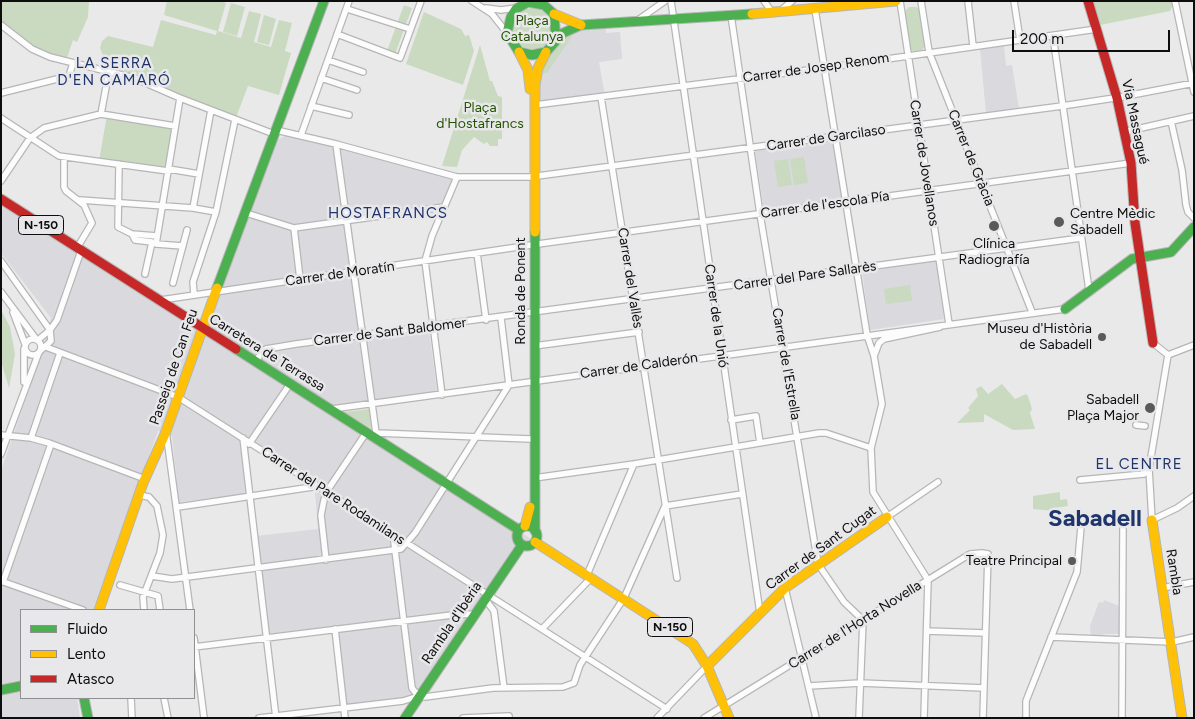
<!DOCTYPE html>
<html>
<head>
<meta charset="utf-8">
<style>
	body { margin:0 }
	#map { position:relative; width:1195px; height:719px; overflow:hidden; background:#e9e9e9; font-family:Figtree,sans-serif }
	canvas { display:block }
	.frame { position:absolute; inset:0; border:2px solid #0d0d0e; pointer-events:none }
	.legend { position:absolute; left:20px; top:609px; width:175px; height:90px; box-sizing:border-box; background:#e8e8ea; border:1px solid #909092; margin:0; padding:6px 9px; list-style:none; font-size:15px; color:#0d0d0e }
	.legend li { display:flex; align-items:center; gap:10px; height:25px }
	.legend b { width:25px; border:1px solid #909092 }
	.scale { position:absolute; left:1012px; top:30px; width:158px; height:22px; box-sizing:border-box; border:2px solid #0d0d0e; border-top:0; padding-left:6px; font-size:15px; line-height:18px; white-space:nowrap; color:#0d0d0e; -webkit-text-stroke:4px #e8e8ea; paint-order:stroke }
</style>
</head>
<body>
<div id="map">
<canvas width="1195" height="719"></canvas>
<div class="frame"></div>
<ul class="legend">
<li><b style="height:6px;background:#4caf50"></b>Fluido</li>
<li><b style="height:6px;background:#ffc107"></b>Lento</li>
<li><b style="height:6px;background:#c62828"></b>Atasco</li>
</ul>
<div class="scale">200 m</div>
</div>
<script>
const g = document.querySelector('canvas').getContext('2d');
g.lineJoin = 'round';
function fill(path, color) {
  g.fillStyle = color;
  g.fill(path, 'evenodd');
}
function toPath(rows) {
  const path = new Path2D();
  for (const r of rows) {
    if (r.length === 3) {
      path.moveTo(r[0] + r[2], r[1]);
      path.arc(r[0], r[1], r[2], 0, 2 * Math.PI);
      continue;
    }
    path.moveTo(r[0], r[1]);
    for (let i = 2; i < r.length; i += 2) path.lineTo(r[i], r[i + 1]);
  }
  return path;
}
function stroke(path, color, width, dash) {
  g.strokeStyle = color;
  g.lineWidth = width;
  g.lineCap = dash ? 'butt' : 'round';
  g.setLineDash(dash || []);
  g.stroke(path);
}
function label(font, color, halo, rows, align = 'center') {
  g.font = font + ' Figtree,sans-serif';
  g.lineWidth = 5;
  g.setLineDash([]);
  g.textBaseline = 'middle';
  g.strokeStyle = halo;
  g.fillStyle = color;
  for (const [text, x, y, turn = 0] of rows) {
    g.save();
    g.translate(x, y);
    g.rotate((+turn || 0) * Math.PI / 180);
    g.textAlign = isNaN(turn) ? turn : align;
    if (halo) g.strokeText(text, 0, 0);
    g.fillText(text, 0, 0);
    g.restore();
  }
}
const built = toPath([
	[605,23,606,33,620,32,622,59,599,62,605,96,535,105,537,73,563,33],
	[1004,46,1006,66,1012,65,1019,109,986,113,980,49],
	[291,133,457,177,442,205,350,215,366,331,428,323,437,391,374,402,339,404,333,417,530,538,426,698,347,708,335,626,268,634,256,536,318,529,314,479,238,431,246,494,179,502,172,436,158,431,93,610,21,610,21,698,77,698,80,718,1,718,1,471,42,352,51,318,1,253,1,204,201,327,277,140],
	[832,140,842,200,764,210,755,151],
	[936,261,944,319,870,330,862,271],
	[1104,600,1119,606,1119,634,1103,634,1103,637,1091,636,1090,626,1099,602,1103,603]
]);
const green = toPath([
	[1,1,89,1,88,17,77,42,73,40,66,61,41,53,1,25],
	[167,1,219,1,226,3,218,31,241,38,249,11,261,14,254,42,271,47,279,20,292,23,285,51,291,53,279,95,248,86,235,120,109,71,100,48,102,41,108,36,153,47,161,20,216,35,217,31,164,15],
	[1091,1,1173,1,1173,5,1170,11,1100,25],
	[231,3,245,7,237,36,223,32],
	[404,5,412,8,395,54,387,51],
	[909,7,916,7,921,10,925,46,922,50,913,51,909,48,904,12],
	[532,29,21],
	[424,12,461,29,465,36,469,35,474,51,463,85,406,64],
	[264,15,276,19,269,45,257,42],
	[567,33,574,33,547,73,541,73,546,59],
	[480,45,490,81,492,81,498,96,502,97,502,139,498,139,498,146,490,146,487,142,484,144,474,137,462,150,457,167,442,166],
	[107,115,175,126,168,171,99,161],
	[804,157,808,183,794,185,790,159],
	[788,159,792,185,778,187,774,161],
	[910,285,912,301,886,304,884,289],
	[1,310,10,327,15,354,9,388,1,361],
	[1002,384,1015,399,1026,394,1028,396,1032,409,1030,413,1035,429,1013,430,984,414,984,422,957,423,970,410,968,408,978,396,976,389,981,386,988,394],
	[370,409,371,428,345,413,345,412],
	[1060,492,1060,500,1067,499,1068,506,1055,508,1055,511,1033,509,1033,496]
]);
const street = toPath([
	[472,1,492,14,507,33],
	[671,1,760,613],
	[764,1,772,12],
	[900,1,949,324],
	[921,1,929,52,1032,312],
	[968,1,973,46],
	[1014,1,1020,40],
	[1175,1,1194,92],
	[486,8,501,10,516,8],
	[347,9,410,29],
	[815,9,867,335,874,356,882,404,871,448,873,492,928,580,924,718],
	[780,11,792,1],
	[731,15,760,214,818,564,844,602,863,620,859,718],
	[638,20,665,1],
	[1,25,32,49,50,57,134,78,180,98,274,134],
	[337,34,400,58,421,1],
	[1053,36,1089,290],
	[328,60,363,72],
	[321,78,357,90],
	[1,93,69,76,73,63],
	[601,97,677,578],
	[180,98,156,244,183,246],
	[535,105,824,68,1097,29],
	[311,106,349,115],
	[101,114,109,71],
	[1,118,59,156,168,171],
	[1171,121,1182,170,1186,205,1188,212,1194,218],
	[276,130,336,144,457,177,530,177,1062,106,1121,97,1194,83],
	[1124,132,1194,116],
	[301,135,349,1],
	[336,144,377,440],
	[64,157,64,187,66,191,84,205,92,223,77,248],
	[119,164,118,227,132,234,157,236],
	[169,169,199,174],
	[1,181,30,138,44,128,101,114,175,126],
	[80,200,193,208,216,212],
	[193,208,211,110],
	[246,213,294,228,300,279],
	[294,228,444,207],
	[132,234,135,240,152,242,145,274],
	[477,253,486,320],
	[1,261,50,330,51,341,40,351],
	[173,283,187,230],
	[1,292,36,339],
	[194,294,193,282,216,212,235,120],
	[161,300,538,244,1131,163],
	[13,312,25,344],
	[501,318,509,385],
	[33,347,8],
	[38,340,50,330,57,320,81,251],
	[1153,343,1168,355],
	[534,346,639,332],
	[46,347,178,397,667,709],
	[1168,355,1149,469,1152,520,1177,508,1194,496],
	[1168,355,1194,345],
	[874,356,879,343,884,339,940,327],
	[256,361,262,352,266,349,296,344,1081,238],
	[24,382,24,349],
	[442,395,425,261,432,236,457,177],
	[332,409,1065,309],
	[731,420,756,416,760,443],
	[1136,425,1145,426],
	[166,431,190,610],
	[377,433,530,439],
	[1,435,31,438,49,443,145,479],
	[31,438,60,353],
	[243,438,276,718],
	[249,444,290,384],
	[1,454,39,352],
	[534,478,634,464,819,433,826,433,871,448],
	[1080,480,1144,474,1141,461],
	[139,495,149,497,157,506,163,535,160,553,143,597,144,610],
	[665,506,742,494],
	[178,507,319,486],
	[887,517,938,482],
	[393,534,412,688,415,692,425,697,493,688,563,687,574,683,580,665,624,598,665,506],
	[326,560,321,515,324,500,327,491,366,433],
	[587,575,634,464],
	[152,576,172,579,401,549,415,533,509,385],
	[1,581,83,610],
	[3,582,51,444],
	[120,585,158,596,160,610],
	[785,588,816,718],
	[1162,588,1194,582],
	[485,599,494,611,504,688],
	[335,629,345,718],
	[542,629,591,578],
	[927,631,985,633],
	[1051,637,1172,642,1194,637],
	[194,638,204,718],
	[194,647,452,615,475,614],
	[809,686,860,683,984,688],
	[131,698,132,718],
	[164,698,168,718],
	[259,718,403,701,419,696],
	[463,718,509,716,509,718],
	[657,718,707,666],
	[704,718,970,554,982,553,988,554,983,718],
	[1026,718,1026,701,1077,572,1081,527],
	[1122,718,1123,525]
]);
const fast = toPath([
	[556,40,554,14,544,5,528,2,516,9,511,17,507,33,519,52,532,55,546,52,563,33,581,25,752,14],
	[535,232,535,531],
	[217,288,324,1],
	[1065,309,1132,259,1171,252,1194,227],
	[236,349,519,530],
	[527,536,10],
	[1,690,21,686],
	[84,698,88,718],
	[405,718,522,545]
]);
const slow = toPath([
	[554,14,581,25],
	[752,14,896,1],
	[519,52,528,70,530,89],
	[535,232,535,85,538,68,546,52],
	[1152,520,1182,718],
	[525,526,530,507],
	[535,542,693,644,707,666,729,718],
	[99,610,143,483,165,434,217,288],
	[707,666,785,588,887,517]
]);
const jam = toPath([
	[1088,1,1117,98,1131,163,1135,223,1153,343],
	[1,199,236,349]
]);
const markers = [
	[1059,222,6,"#5a5a5b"],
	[994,226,6,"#5a5a5b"],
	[1102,337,5,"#5a5a5b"],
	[1150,408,6,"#5a5a5b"],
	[1072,561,5,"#5a5a5b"]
];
const shields = [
	[41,225,45],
	[670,627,45]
];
const shieldNames = [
	["N-150",41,225],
	["N-150",670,627]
];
const parkNames = [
	["Plaça",532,21],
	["Catalunya",532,37],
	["Plaça",480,108],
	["d'Hostafrancs",480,124]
];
const streetNames = [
	["Carrer de Josep Renom",816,68,-8],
	["Via Massagué",1135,122,78],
	["Carrer de Garcilaso",826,138,-8],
	["Carrer de Gràcia",971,158,68],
	["Carrer de Jovellanos",924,163,81],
	["Carrer de l'escola Pía",825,205,-8],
	["Carrer de Moratín",340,274,-8],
	["Carrer del Pare Sallarès",805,276,-8],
	["Carrer del Vallès",630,278,81],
	["Ronda de Ponent",521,291,-90],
	["Carrer de la Unió",716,316,82],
	["Carrer de Sant Baldomer",390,332,-7],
	["Carretera de Terrassa",267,353,32],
	["Carrer de l'Estrella",786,364,80],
	["Carrer de Calderón",639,366,-8],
	["Passeig de Can Feu",174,367,-71],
	["Carrer del Pare Rodamilans",333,496,33],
	["Carrer de Sant Cugat",821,548,-36],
	["Rambla",1174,572,81],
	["Rambla d'Ibèria",452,623,-56],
	["Carrer de l'Horta Novella",855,625,-32]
];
const poiNames = [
	["Centre Mèdic",1070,214,"left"],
	["Sabadell",1070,230,"left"],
	["Clínica",994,244,"center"],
	["Radiografía",994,260,"center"],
	["Museu d'Història",1092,329],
	["de Sabadell",1092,345],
	["Sabadell",1139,400],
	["Plaça Major",1139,416],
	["Teatre Principal",1062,561]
];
const neighbourhoodNames = [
	["LA SERRA",114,64],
	["D'EN CAMARÓ",114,81],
	["HOSTAFRANCS",388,214],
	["EL CENTRE",1139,465]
];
const townNames = [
	["Sabadell",1095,519]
];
fill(built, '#d9d9de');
fill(green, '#c9dac1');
stroke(street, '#b6b6b6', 8);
stroke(fast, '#b6b6b6', 11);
stroke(slow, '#b6b6b6', 11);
stroke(jam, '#b6b6b6', 11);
stroke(street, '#fcfcfc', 5.5);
stroke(fast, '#4caf50', 9);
stroke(slow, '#ffc107', 9);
stroke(jam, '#c62828', 9);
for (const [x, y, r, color] of markers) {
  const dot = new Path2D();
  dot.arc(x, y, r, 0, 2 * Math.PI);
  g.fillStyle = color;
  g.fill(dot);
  stroke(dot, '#e8e8ea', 2);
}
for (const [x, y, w] of shields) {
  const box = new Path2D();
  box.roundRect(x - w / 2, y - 9.5, w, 19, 4);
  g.fillStyle = '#e8e8ea';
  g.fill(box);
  stroke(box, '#0d0d0e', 1);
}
label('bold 12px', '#0d0d0e', null, shieldNames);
label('14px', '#245300', '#e8e8ea', parkNames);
label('14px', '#0d0d0e', '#e8e8ea', streetNames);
label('14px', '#0d0d0e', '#e8e8ea', poiNames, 'right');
g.letterSpacing = '1px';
label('15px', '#20346c', '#e8e8ea', neighbourhoodNames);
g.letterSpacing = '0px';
label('bold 24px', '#20346c', '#e8e8ea', townNames);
</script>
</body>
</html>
